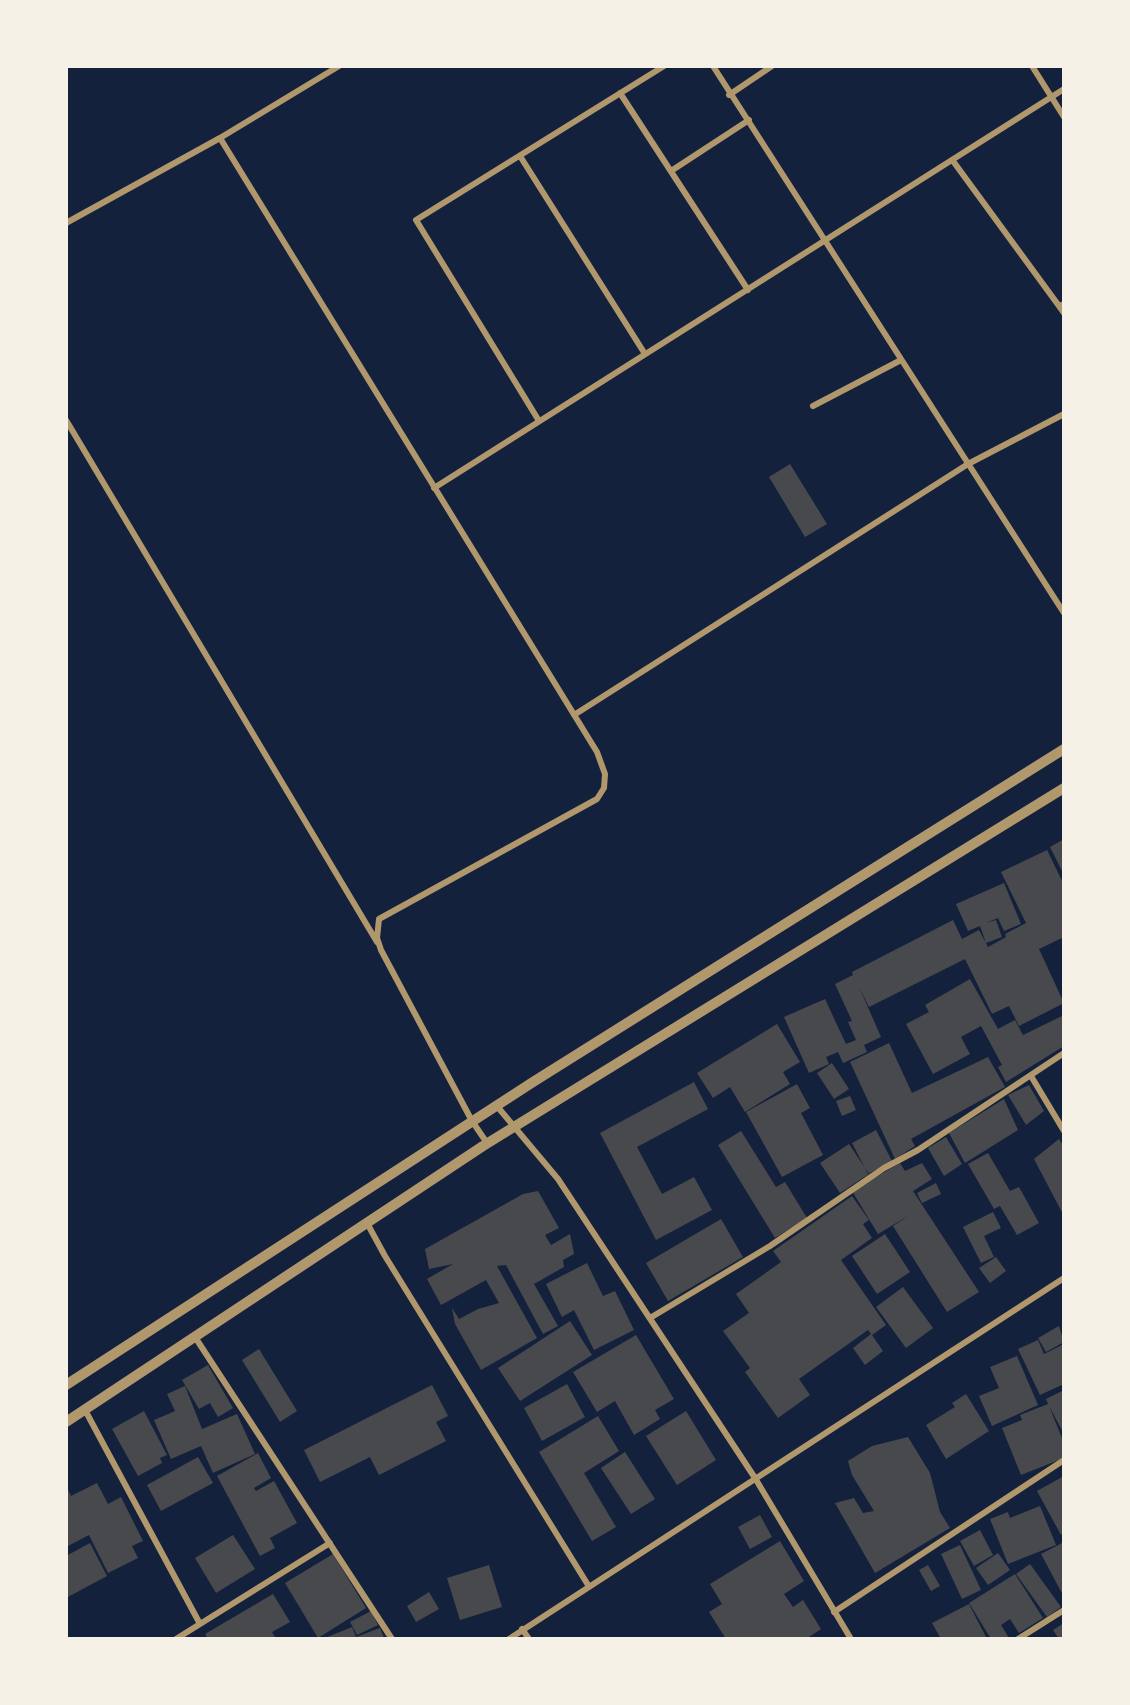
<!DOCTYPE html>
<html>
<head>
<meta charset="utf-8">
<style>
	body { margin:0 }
	#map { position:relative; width:1130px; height:1705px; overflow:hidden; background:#14213d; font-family:Poppins,sans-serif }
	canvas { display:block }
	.frame { position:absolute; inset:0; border:68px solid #f6f1e7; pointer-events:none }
</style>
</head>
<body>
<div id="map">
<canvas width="1130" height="1705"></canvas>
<div class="frame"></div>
</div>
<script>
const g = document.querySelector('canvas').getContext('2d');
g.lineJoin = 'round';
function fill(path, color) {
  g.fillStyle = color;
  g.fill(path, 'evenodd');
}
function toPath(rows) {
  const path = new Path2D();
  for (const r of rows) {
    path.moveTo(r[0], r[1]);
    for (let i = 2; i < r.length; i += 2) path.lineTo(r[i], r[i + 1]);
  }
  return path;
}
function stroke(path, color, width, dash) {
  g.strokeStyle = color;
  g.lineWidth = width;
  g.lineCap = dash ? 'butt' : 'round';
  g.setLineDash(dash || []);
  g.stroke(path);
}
const building = toPath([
	[790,464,827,524,805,537,769,477],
	[1064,839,1064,875,1050,847],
	[1047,850,1064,885,1064,937,1039,949,1064,1003,1019,1026,1009,1006,992,1014,965,959,869,1007,859,987,881,1037,864,1045,867,1052,843,1063,838,1052,826,1057,829,1064,809,1073,784,1017,825,999,846,1044,856,1040,848,1022,852,1021,835,984,853,975,852,972,953,920,962,939,979,930,988,947,1006,937,1005,934,1026,923,1001,872],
	[1004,883,1021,924,1004,931,998,918,986,923,996,920,1002,937,986,943,980,926,968,931,956,904],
	[970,979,998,1029,1015,1020,1023,1035,1062,1016,1064,1046,1006,1082,998,1067,1002,1065,981,1026,961,1037,970,1054,933,1074,906,1024,929,1012,925,1005],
	[777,1024,800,1062,783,1072,790,1084,745,1112,730,1087,713,1098,697,1073],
	[889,1043,912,1093,988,1057,1005,1087,911,1139,915,1146,895,1159,850,1062],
	[832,1063,849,1089,834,1099,817,1073],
	[694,1082,708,1109,637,1147,662,1194,694,1177,712,1210,656,1240,600,1133],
	[797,1084,810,1108,801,1113,823,1155,782,1177,746,1112],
	[1029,1085,1044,1111,1026,1125,1008,1095],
	[850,1096,856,1110,842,1116,836,1101],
	[1004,1099,1018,1130,965,1163,949,1133],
	[876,1130,892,1161,868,1174,852,1143],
	[741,1131,776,1187,785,1182,807,1218,775,1238,718,1145],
	[946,1137,962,1164,944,1176,928,1148],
	[1059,1139,1064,1147,1064,1216,1034,1159],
	[849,1144,869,1174,840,1193,820,1163],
	[988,1153,1010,1191,1019,1187,1039,1223,1017,1235,1000,1206,994,1209,968,1164],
	[900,1163,905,1171,922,1163,932,1179,913,1191,979,1292,947,1312,893,1226,908,1216,878,1234,852,1191],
	[936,1183,941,1194,922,1203,917,1193],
	[538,1191,559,1228,545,1235,551,1245,570,1234,574,1254,563,1260,564,1267,534,1284,558,1326,543,1334,506,1265,497,1266,537,1338,481,1370,455,1324,452,1308,459,1319,478,1309,499,1303,486,1280,441,1305,427,1279,453,1264,429,1269,425,1249,523,1194],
	[852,1196,869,1220,863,1224,872,1238,841,1260,886,1325,872,1335,883,1351,865,1365,853,1348,871,1334,868,1330,799,1379,810,1395,778,1418,745,1372,750,1368,723,1331,749,1313,736,1294,781,1262,773,1251],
	[993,1212,1001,1228,984,1236,994,1257,981,1263,963,1227],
	[721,1219,743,1257,668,1301,646,1263],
	[885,1234,910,1272,877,1294,852,1256],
	[996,1257,1006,1271,990,1283,979,1268],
	[587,1263,603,1296,615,1291,634,1330,594,1350,574,1310,562,1317,546,1284],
	[903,1287,933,1328,906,1348,876,1307],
	[570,1321,592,1355,520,1401,498,1368],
	[1059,1326,1064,1342,1046,1352,1038,1338],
	[636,1335,674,1399,655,1410,660,1419,634,1435,615,1401,597,1412,573,1372],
	[1038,1340,1044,1354,1064,1344,1064,1384,1040,1395,1018,1349],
	[259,1349,297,1411,280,1422,242,1360],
	[1017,1356,1038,1405,992,1426,979,1396,999,1388,990,1367],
	[208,1365,233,1408,218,1417,210,1403,199,1409,182,1380],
	[567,1384,585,1417,542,1441,524,1408],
	[432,1385,448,1416,436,1422,446,1441,379,1475,370,1457,320,1482,304,1450],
	[185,1386,202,1429,237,1414,255,1454,213,1473,201,1446,171,1459,154,1420,175,1411,167,1394],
	[1064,1390,1064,1434,1049,1406,1064,1443,1064,1458,1021,1475,1002,1428,1022,1420,1020,1415,1048,1404,1046,1399],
	[966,1394,989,1431,946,1459,926,1425,955,1407,952,1403],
	[144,1411,167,1455,160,1458,162,1463,138,1476,112,1429],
	[686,1411,716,1460,677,1485,646,1436],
	[598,1416,619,1451,584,1473,616,1527,592,1541,539,1452],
	[908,1437,930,1473,940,1512,950,1528,875,1573,835,1503,854,1498,863,1513,874,1511,852,1475,848,1461,872,1446],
	[625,1452,655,1499,631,1514,601,1468],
	[258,1453,271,1478,254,1488,256,1491,274,1481,297,1523,270,1538,275,1548,260,1556,217,1476],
	[198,1457,213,1483,161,1511,147,1485],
	[1064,1476,1064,1533,1061,1535,1037,1491],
	[97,1483,108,1504,121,1497,143,1541,132,1546,138,1558,108,1573,89,1535,66,1547,66,1485,71,1496],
	[1040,1506,1056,1545,1008,1564,990,1519,1008,1512,1010,1518],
	[760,1515,772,1537,750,1549,738,1527],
	[980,1530,993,1555,974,1566,960,1541],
	[233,1535,255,1569,216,1593,195,1558],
	[780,1541,804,1581,784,1594,793,1607,803,1600,821,1629,806,1639,726,1639,709,1612,722,1604,710,1584],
	[1064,1542,1064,1597,1041,1554],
	[90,1543,107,1576,66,1598,66,1556],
	[960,1545,981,1590,962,1599,941,1554],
	[998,1553,1010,1570,988,1585,976,1568],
	[333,1554,366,1608,318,1638,285,1583],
	[1030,1564,1061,1607,1047,1617,1016,1574],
	[489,1565,502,1607,460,1620,447,1578],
	[928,1565,940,1586,931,1591,919,1570],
	[1015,1574,1043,1618,1019,1633,1010,1619,1001,1625,1009,1638,991,1639,969,1603],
	[429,1592,439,1609,416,1622,407,1606],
	[273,1594,290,1622,272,1632,276,1639,208,1639,205,1634],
	[969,1604,987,1639,941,1639,932,1623],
	[371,1611,378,1625,357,1635,350,1622],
	[1064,1623,1064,1639,1059,1639,1053,1630],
	[352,1627,356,1637,380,1628,384,1638,328,1639,327,1637]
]);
const minor = toPath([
	[339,66,220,138,597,752,605,774,604,788,597,799,379,919,377,938,381,950,472,1121,487,1143],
	[713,66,1064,613],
	[1032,66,1064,117],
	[620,93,748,290],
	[729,95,772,66],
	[520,156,645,354],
	[953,161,1059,306],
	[671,171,749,120],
	[66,223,220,138],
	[1064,304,1059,306,1064,313],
	[813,406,901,360],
	[66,420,377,942],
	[539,421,416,220,664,66],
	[434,488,1064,89],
	[574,715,968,464,1064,414],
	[1031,1076,1064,1131],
	[496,1105,558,1179,755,1478,851,1639],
	[367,1223,385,1256,588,1585],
	[650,1318,770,1246,884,1168,918,1150,1064,1053],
	[195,1337,392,1639],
	[85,1410,200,1624,330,1543],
	[834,1612,1064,1460],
	[522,1629,529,1639],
	[176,1639,200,1624],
	[509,1639,1064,1278],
	[1018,1639,1064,1610]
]);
const tertiary = toPath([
	[66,1385,533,1082,1064,749],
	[66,1422,483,1146,1064,788]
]);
fill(building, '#48494c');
stroke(minor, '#b1986c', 6);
stroke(tertiary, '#b1986c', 10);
</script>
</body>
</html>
